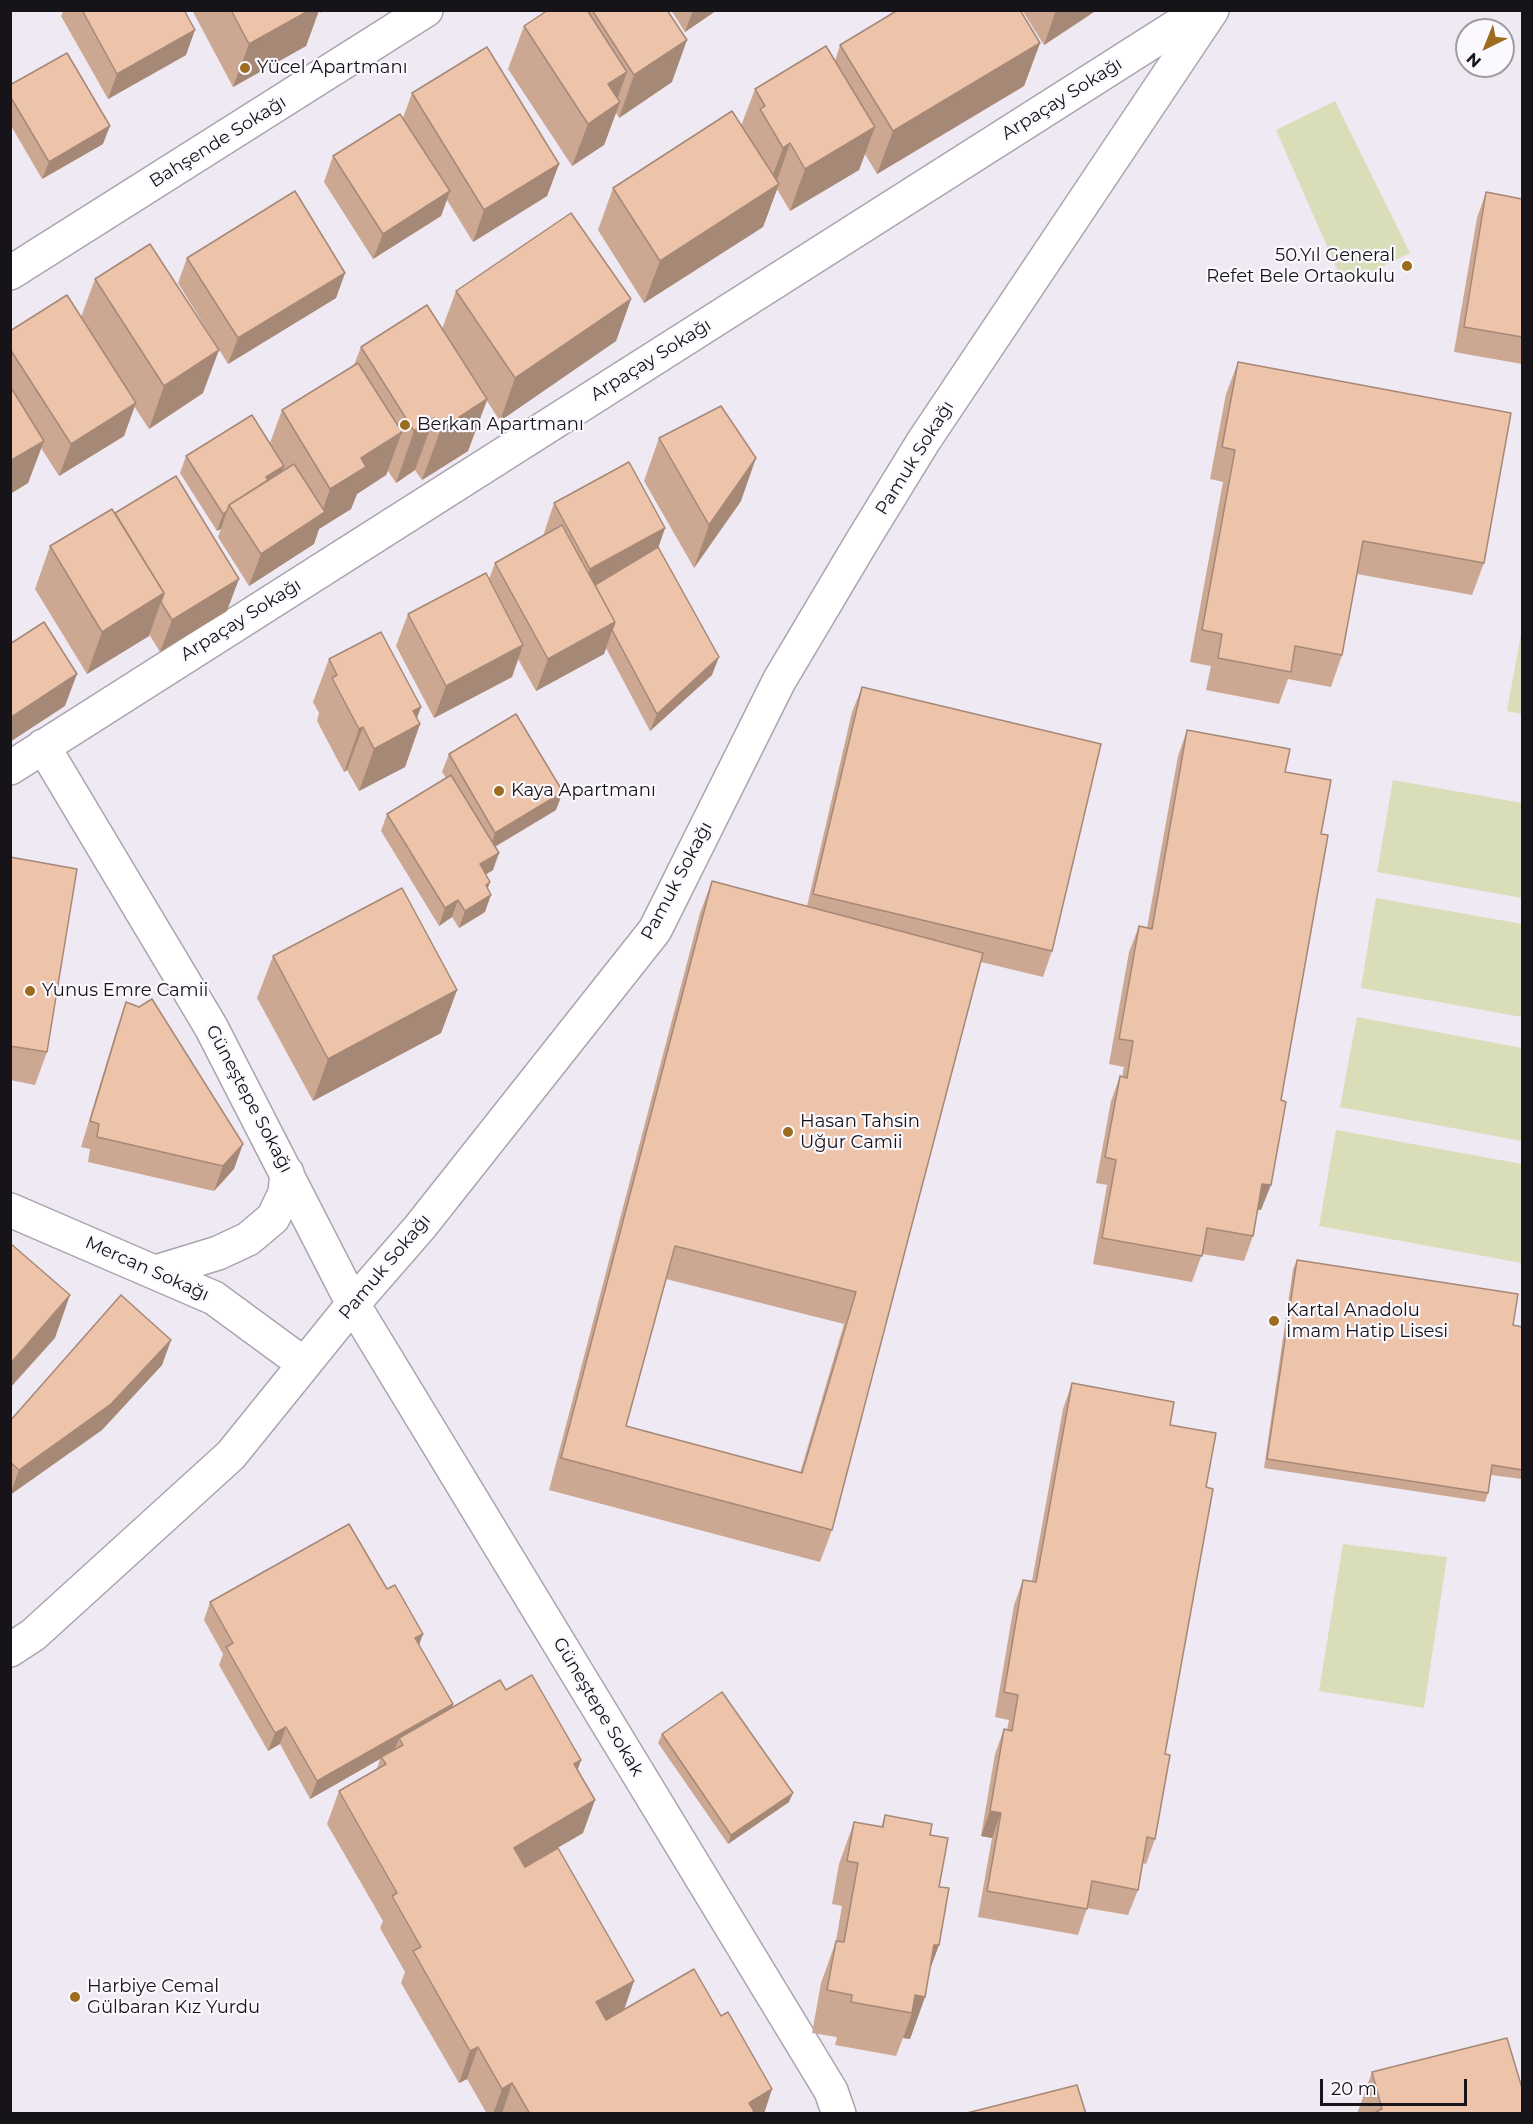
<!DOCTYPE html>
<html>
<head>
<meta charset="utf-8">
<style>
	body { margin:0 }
	#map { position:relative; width:1533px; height:2124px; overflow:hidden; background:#efe9f4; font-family:Montserrat,sans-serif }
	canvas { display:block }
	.frame { position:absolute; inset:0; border:12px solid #161418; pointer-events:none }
	.north { position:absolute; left:1455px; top:18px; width:60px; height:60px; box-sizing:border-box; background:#fbf8fe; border:2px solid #9f9da2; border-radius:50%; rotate:223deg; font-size:16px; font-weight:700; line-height:24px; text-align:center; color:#161418 }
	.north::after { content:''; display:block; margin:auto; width:21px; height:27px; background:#9c6c1f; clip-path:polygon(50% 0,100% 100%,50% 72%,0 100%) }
	.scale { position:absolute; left:1320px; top:2079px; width:147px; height:27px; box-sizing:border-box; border:3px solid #161418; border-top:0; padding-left:8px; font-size:18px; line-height:21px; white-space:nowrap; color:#161418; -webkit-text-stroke:4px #fbf8fe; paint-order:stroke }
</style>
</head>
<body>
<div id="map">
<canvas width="1533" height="2124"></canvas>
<div class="frame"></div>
<div class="north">N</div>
<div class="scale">20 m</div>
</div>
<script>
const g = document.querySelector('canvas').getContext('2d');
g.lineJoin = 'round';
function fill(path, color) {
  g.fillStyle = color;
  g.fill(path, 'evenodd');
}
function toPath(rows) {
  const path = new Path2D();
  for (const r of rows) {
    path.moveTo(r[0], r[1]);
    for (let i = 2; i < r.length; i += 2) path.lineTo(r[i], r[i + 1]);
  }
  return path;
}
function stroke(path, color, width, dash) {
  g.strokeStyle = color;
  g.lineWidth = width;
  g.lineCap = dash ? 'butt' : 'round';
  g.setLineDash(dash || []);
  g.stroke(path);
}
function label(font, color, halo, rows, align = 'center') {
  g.font = font + ' Montserrat,sans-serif';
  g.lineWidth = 4.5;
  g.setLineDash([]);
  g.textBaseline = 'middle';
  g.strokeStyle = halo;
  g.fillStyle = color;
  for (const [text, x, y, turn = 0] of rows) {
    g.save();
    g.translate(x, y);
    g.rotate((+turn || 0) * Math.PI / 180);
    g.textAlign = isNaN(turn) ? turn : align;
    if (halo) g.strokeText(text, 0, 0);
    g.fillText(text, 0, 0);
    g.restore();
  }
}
const green = toPath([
	[1335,101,1410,253,1344,285,1276,130],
	[1522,629,1522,714,1507,711],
	[1393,780,1522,803,1522,898,1377,872],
	[1376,898,1522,924,1522,1017,1361,988],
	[1357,1017,1522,1048,1522,1141,1340,1107],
	[1336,1130,1522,1164,1522,1263,1319,1226],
	[1343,1544,1447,1557,1424,1708,1319,1691]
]);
const street = toPath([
	[10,273,426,10],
	[43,746,211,1027,353,1304,831,2091,839,2114],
	[10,768,1202,10],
	[10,1210,214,1298,304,1364],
	[156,1272,218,1253,248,1239,273,1218,285,1193,287,1173]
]);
const secondary = toPath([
	[10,1650,33,1635,231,1455,353,1304,420,1227,655,930,779,681,861,543,923,442,1212,10]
]);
const wall = toPath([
	[64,10,184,10,186,55,108,99,61,16],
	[192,10,324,10,321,13,319,11,306,46,233,87],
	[548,10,669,10,668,12,672,82,619,118,616,113,604,145,572,166,508,69,524,26],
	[671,10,717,10,685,32],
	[1022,10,1097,10,1044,45],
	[1040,43,1024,86,877,174,865,154,859,170,790,211,777,189,763,227,644,303,598,230,613,188,741,126,755,89,835,61,840,45],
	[10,85,103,144,42,179,10,124],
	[412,93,559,164,547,196,473,242,447,200,441,216,373,259,324,182,333,156,403,118],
	[1486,192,1522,199,1522,364,1454,352,1477,218],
	[187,258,345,273,336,298,228,364,178,283],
	[95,279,203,393,149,429,134,406,124,436,59,476,41,448,28,483,10,494,10,331,81,317],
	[456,291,631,299,616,341,500,421,487,401,468,451,422,480,415,470,396,483,388,471,386,475,357,494,351,509,319,529,314,544,249,586,218,537,221,529,217,531,180,473,186,456,270,443,282,410,354,365,361,347,442,329],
	[1238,362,1484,563,1472,595,1357,574,1342,655,1331,687,1288,679,1279,704,1206,690,1211,666,1190,662,1223,482,1210,479,1226,394],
	[659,438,741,501,694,568,644,481],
	[554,503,665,528,658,547,712,675,650,731,606,648,604,654,536,691,518,659,512,677,434,718,396,646,408,614,489,579,495,563,543,536],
	[115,513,227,611,160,652,149,634,149,636,87,674,35,589,50,546],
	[329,659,421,707,417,718,420,724,405,767,359,791,347,770,344,772,317,721,319,713,313,702],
	[862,687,1052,951,1043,977,981,962,832,1530,820,1562,549,1490,700,913,712,881,807,906,852,712],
	[666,1279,844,1324,800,1473,626,1426],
	[1187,730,1285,772,1321,834,1261,1210,1258,1210,1253,1236,1244,1261,1202,1254,1192,1282,1093,1264,1107,1185,1096,1183,1111,1101,1120,1076,1122,1077,1124,1067,1109,1064,1129,952,1139,926,1147,928,1178,756],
	[449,754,556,810,495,847,493,870,486,874,488,889,485,912,459,928,452,917,439,926,381,831,387,814,446,778,442,772],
	[10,857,47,1052,35,1085,10,1080],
	[273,956,457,990,441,1033,313,1101,257,998],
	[126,1002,234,1169,214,1191,88,1162,90,1149,81,1147,117,1028],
	[1297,1260,1513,1325,1522,1327,1522,1479,1491,1475,1488,1493,1485,1502,1264,1468,1293,1269],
	[171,1340,162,1365,102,1430,10,1495,10,1421],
	[1072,1383,1170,1425,1206,1487,1165,1754,1155,1839,1146,1864,1143,1863,1138,1890,1128,1915,1087,1908,1078,1935,978,1917,992,1838,981,1836,995,1754,1004,1729,1007,1730,1009,1720,995,1717,1014,1605,1023,1580,1032,1581,1063,1409],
	[210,1602,419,1645,453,1704,452,1708,506,1690,581,1760,577,1770,583,1833,524,1867,624,2010,764,2114,487,2114,467,2079,459,2083,401,1983,405,1972,380,1928,383,1921,327,1824,339,1791,377,1769,380,1759,310,1799,280,1744,268,1751,219,1665,223,1654,204,1620],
	[662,1734,789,1802,728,1844,658,1743],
	[885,1815,930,1835,939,1887,939,1945,929,1971,925,1997,910,2039,903,2038,896,2056,835,2045,837,2037,812,2033,821,1983,836,1941,842,1906,832,1904,839,1864,854,1822,881,1827],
	[1372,2072,1522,2114,1357,2114]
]);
const shadedWall = toPath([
	[310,10,319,10,306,46,233,87,249,44],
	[693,10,717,10,685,32],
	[1056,10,1097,10,1044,45],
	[195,30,186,55,108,99,117,74],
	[687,40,672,82,619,118,634,75],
	[1040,43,1024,86,877,174,893,131],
	[627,72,615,105,620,102,604,145,572,166,588,124,608,84],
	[110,126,103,144,42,179,49,162],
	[875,127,859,170,790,211,805,169],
	[790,143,775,186,767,190,783,148],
	[559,164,547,196,473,242,484,210],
	[779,184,763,227,644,303,660,261],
	[450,191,441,216,373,259,383,234],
	[345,273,336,298,228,364,238,338],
	[631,299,616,341,500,421,515,378],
	[219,350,203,393,149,429,164,386],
	[487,399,468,451,422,480,441,429],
	[136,403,124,436,59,476,71,444],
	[434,418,415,470,396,483,414,431],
	[402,432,386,475,357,494,351,509,319,529,314,544,249,586,261,554,321,515,330,489,361,458],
	[44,441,28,483,10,494,10,461],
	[756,458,741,501,694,568,709,525],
	[284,466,277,483,268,489,266,477],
	[227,511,221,529,217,531,223,514],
	[665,528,654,560,579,601,590,569],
	[239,579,227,611,160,652,172,620],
	[164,593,149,636,87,674,102,632],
	[615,622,604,654,536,691,548,659],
	[523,645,512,677,434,718,446,686],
	[719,657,712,675,650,731,657,714],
	[77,674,65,706,10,742,10,718],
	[421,707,413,728,420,724,405,767,359,791,374,749,413,711],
	[363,727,347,770,344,772,359,729],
	[563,792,556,810,489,850,495,833],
	[499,853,493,870,474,882,480,864],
	[490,882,484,899,491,895,485,912,459,928,465,911,486,885],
	[458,900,452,917,439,926,445,908],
	[457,990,441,1033,313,1101,328,1059],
	[243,1144,234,1169,214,1191,223,1166],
	[1262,1184,1271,1185,1261,1210,1253,1209],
	[70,1295,55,1338,10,1388,10,1364],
	[171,1340,162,1365,102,1430,10,1495,19,1470],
	[423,1634,417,1651,415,1638],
	[453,1704,447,1722,403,1745,399,1738,394,1752,381,1757,380,1759,310,1799,317,1781],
	[286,1727,280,1744,268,1751,275,1733],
	[581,1760,570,1792,574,1764],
	[793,1793,789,1802,728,1844,731,1835],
	[595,1800,583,1833,502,1880,514,1848],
	[990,1811,1001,1813,992,1838,981,1836],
	[934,1945,939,1945,923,1988],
	[634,1981,623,2013,585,2035,596,2002],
	[915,1995,925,1997,910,2039,903,2038,912,2013],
	[478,2047,467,2079,459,2083,470,2051],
	[512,2083,502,2114,493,2114,502,2089],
	[772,2089,764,2114,745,2114,749,2103]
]);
const building = toPath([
	[82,10,184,10,195,30,117,74,82,10],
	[231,10,310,10,249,44,231,10],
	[548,10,587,10,627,72,608,84,620,102,588,124,524,26,548,10],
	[592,10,667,10,687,40,634,75,592,10],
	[898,10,1020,10,1040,43,893,131,840,45,898,10],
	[826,46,875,127,805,169,790,143,783,148,760,109,765,106,755,89,826,46],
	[487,47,559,164,484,210,412,93,487,47],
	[67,53,110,126,49,162,10,96,10,85,67,53],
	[732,111,779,184,660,261,613,188,732,111],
	[400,114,450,191,383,234,333,156,400,114],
	[295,191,345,273,238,338,187,258,295,191],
	[1486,192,1522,199,1522,337,1464,327,1486,192],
	[571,213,631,299,515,378,456,291,571,213],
	[150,244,219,350,164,386,95,279,150,244],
	[67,295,136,403,71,444,10,349,10,331,67,295],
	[427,305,487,399,441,429,434,418,414,431,361,347,427,305],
	[1238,362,1511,413,1484,563,1363,541,1342,655,1295,646,1291,672,1218,658,1222,634,1202,630,1235,450,1222,447,1238,362],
	[358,363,402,432,361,458,366,467,330,489,282,410,358,363],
	[10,386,44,441,10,461,10,386],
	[721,406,756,458,709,525,659,438,721,406],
	[252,415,284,466,266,477,268,480,229,505,227,511,223,514,186,456,252,415],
	[629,462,665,528,590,569,554,503,629,462],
	[294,464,325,512,261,554,229,505,294,464],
	[176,476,239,579,172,620,161,602,164,593,115,513,176,476],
	[112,509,164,593,102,632,50,546,112,509],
	[562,525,615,622,548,659,495,563,562,525],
	[658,547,719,657,657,714,612,630,615,622,595,585,658,547],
	[486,573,523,645,446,686,408,614,486,573],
	[44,622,77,674,10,718,10,644,44,622],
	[381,632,421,707,413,711,420,724,374,749,363,727,359,729,332,678,337,675,329,659,381,632],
	[862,687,1101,744,1052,951,813,894,862,687],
	[516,714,563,792,495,833,449,754,516,714],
	[1187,730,1290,749,1285,772,1331,780,1321,834,1328,835,1281,1100,1286,1102,1271,1185,1262,1184,1253,1236,1207,1228,1202,1256,1102,1238,1116,1160,1105,1157,1120,1076,1127,1078,1133,1041,1119,1039,1139,926,1152,929,1187,730],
	[451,775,499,853,480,864,490,882,486,885,491,895,465,911,458,900,445,908,387,814,451,775],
	[10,857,77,869,47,1052,10,1046,10,857],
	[712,881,983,953,832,1530,561,1458,712,881],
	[675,1246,856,1292,802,1473,626,1426,675,1246],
	[402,888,457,990,328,1059,273,956,402,888],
	[152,999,243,1144,223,1166,97,1137,99,1124,90,1121,126,1002,139,1007,152,999],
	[10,1243,70,1295,10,1364,10,1243],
	[1297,1260,1518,1294,1513,1325,1522,1327,1522,1470,1492,1465,1488,1493,1267,1459,1297,1260],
	[121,1295,171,1340,111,1404,19,1470,10,1462,10,1421,121,1295],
	[1072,1383,1174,1402,1170,1425,1216,1433,1206,1487,1213,1489,1165,1754,1170,1755,1155,1839,1147,1837,1138,1890,1092,1881,1087,1909,987,1891,1001,1813,990,1811,1004,1729,1012,1731,1018,1695,1004,1692,1023,1580,1036,1582,1072,1383],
	[349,1524,387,1589,395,1585,423,1634,415,1638,453,1704,317,1781,286,1727,275,1733,226,1647,233,1643,210,1602,349,1524],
	[532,1675,581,1760,574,1764,595,1800,514,1848,525,1867,558,1848,634,1981,596,2002,606,2020,694,1969,721,2016,728,2012,772,2089,749,2103,754,2111,751,2114,530,2114,512,2083,502,2089,478,2047,470,2051,413,1951,421,1947,392,1896,397,1893,339,1791,386,1764,381,1757,403,1745,399,1738,500,1680,506,1690,532,1675],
	[722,1692,793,1793,731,1835,662,1734,722,1692],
	[885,1815,932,1824,930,1835,948,1838,939,1887,949,1888,939,1945,934,1945,925,1997,915,1995,912,2013,851,2002,852,1995,827,1990,836,1941,844,1942,858,1863,847,1861,854,1822,883,1827,885,1815],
	[1507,2038,1522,2088,1522,2114,1372,2114,1382,2109,1372,2072,1507,2038],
	[1077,2085,1086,2114,963,2114,1077,2085]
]);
const markers = [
	[245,68,6,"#9c6c1f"],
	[1407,266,6,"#9c6c1f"],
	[405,425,6,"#9c6c1f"],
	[499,791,6,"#9c6c1f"],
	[30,991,6,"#9c6c1f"],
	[788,1132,6,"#9c6c1f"],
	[1274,1321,6,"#9c6c1f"],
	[75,1997,6,"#9c6c1f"]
];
const poiNames = [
	["Yücel Apartmanı",257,68],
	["50.Yıl General",1395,256,"right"],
	["Refet Bele Ortaokulu",1395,277,"right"],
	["Berkan Apartmanı",417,425],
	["Kaya Apartmanı",511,791],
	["Yunus Emre Camii",42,991],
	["Hasan Tahsin",800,1122],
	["Uğur Camii",800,1143],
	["Kartal Anadolu",1286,1311],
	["İmam Hatip Lisesi",1286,1332],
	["Harbiye Cemal",87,1987],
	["Gülbaran Kız Yurdu",87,2008]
];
const streetNames = [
	["Arpaçay Sokağı",1062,99,-32],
	["Bahşende Sokağı",218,142,-32],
	["Arpaçay Sokağı",651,360,-32],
	["Pamuk Sokağı",915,458,-58],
	["Arpaçay Sokağı",241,620,-32],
	["Pamuk Sokağı",677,881,-62],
	["Güneştepe Sokağı",249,1099,62],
	["Pamuk Sokağı",385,1267,-50],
	["Mercan Sokağı",147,1269,24],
	["Güneştepe Sokak",598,1707,59]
];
fill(green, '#d9ddb8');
stroke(street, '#a9a4af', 36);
stroke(secondary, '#a9a4af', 36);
stroke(street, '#fff', 33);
stroke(secondary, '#fff', 33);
fill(wall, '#cca892');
fill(shadedWall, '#a68877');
fill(building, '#edc3aa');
stroke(building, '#a68877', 1.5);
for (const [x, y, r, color] of markers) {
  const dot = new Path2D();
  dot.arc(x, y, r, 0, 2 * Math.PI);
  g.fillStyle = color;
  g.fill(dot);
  stroke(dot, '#fbf8fe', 2);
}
label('18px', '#161418', '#fbf8fe', poiNames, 'left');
label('18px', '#161418', '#fbf8fe', streetNames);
</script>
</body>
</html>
